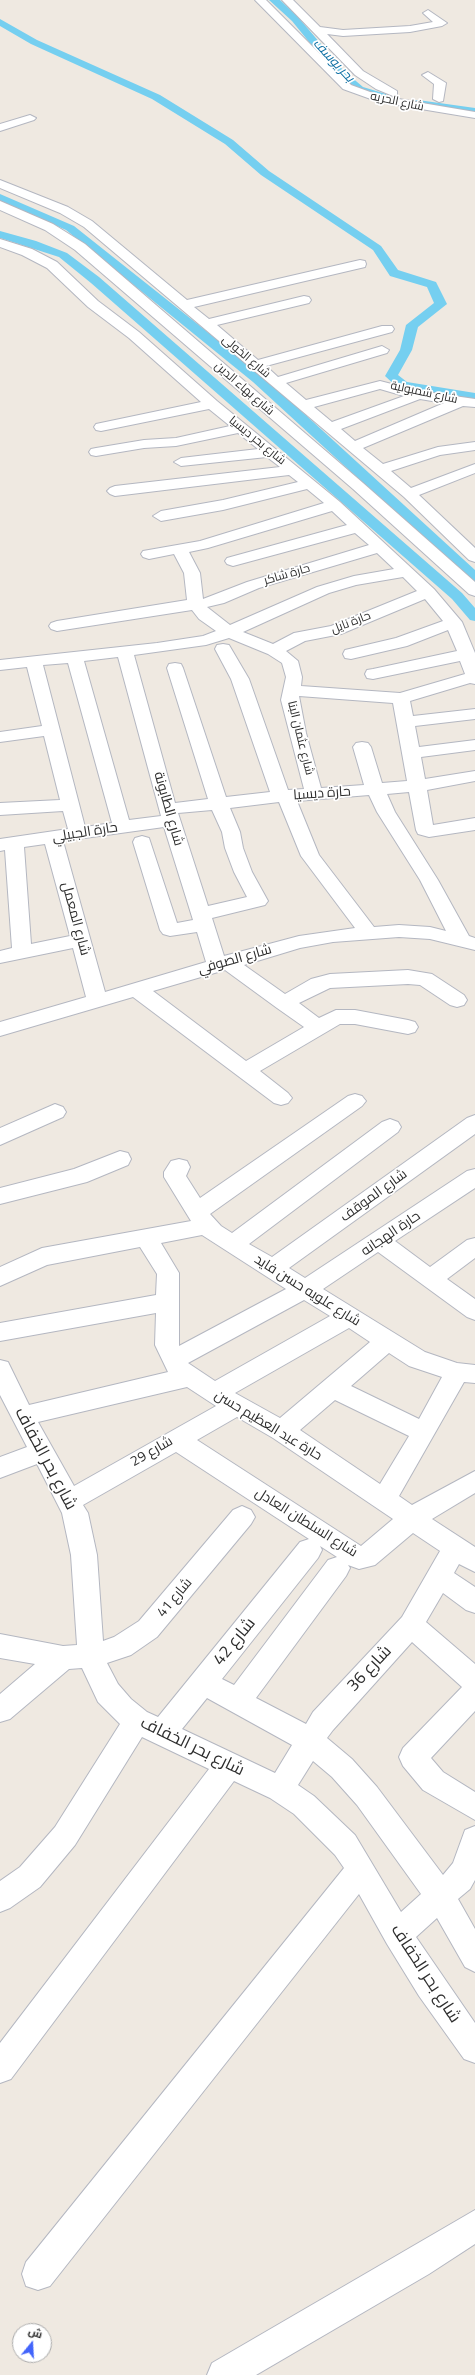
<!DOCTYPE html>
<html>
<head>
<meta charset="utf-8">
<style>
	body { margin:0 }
	#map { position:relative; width:475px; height:2375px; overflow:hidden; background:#efe9e1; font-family:"Titillium Web",Cairo,sans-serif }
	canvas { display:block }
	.north { position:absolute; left:12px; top:2323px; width:40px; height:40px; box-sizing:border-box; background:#fff; border:1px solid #ababab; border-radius:50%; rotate:18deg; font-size:11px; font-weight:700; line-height:16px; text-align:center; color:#2e2e2e }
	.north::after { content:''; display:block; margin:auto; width:14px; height:18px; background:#4264fb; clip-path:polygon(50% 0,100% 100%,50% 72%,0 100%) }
</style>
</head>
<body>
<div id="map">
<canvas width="475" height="2375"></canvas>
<div class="north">ش</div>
</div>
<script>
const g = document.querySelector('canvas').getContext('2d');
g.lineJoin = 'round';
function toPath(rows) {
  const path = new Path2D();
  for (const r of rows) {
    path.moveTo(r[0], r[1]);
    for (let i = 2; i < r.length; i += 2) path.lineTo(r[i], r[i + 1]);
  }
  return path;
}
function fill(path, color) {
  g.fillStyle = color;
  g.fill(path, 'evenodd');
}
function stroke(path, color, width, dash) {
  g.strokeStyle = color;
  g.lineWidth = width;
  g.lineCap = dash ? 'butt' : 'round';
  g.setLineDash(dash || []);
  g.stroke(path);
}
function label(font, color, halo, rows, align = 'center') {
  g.font = font + ' "Titillium Web",Cairo,sans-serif';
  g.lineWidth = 3.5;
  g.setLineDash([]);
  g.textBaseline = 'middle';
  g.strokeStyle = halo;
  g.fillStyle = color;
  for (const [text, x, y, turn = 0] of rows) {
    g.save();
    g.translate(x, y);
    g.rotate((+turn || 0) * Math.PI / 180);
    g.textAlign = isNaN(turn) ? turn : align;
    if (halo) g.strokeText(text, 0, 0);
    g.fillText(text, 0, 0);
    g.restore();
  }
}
const canal = toPath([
	[269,0,280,0,298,17,343,70,363,87,386,94,386,98,382,99,355,91,335,74,292,21,269,0],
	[0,19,37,40,160,95,233,140,269,171,381,246,398,270,436,282,447,304,418,327,412,350,398,375,407,382,475,393,475,401,398,388,385,376,400,350,406,325,434,303,427,287,390,276,373,250,261,175,225,144,152,99,31,44,0,26,0,19],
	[418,100,475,108,475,114,414,105,414,101,418,100],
	[0,194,74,226,263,376,475,570,475,582,470,581,253,382,66,230,0,201,0,194],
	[0,231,36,241,67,253,99,277,462,593,475,608,475,621,470,620,452,599,91,283,59,257,0,238,0,231]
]);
const minor = toPath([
	[255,0,266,0,351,85,381,96,475,112,475,118,379,102,343,89,255,0],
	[282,0,293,0,320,27,343,30,410,26,433,22,423,13,428,10,447,23,442,26,410,32,343,36,327,34,363,71,397,91,397,95,393,96,376,89,355,75,282,0],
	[428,72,446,83,443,101,439,102,433,99,434,84,422,75,428,72],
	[30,115,36,118,34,120,0,131,0,124,30,115],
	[0,180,68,207,92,221,187,300,360,260,365,261,366,264,365,267,194,307,209,319,304,296,309,297,311,300,309,303,217,325,258,360,382,326,392,326,394,329,392,332,266,366,278,377,382,346,389,350,387,353,286,383,306,400,380,381,419,391,475,399,475,407,463,406,363,448,383,464,438,447,475,442,475,450,440,455,391,471,411,488,475,464,475,473,419,495,475,548,475,562,469,560,404,497,84,227,60,213,0,188,0,180],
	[380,389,404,396,332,422,314,407,380,389],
	[420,399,444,403,355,441,341,429,420,399],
	[0,201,53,224,85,244,363,483,475,582,475,596,469,594,353,489,75,250,45,230,0,210,0,201],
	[0,239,32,249,57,262,98,301,139,332,217,401,340,502,434,589,462,622,475,653,475,684,470,683,410,701,413,716,475,709,475,719,415,726,419,747,475,740,475,750,421,757,425,779,475,771,475,781,427,790,433,825,475,818,475,830,429,837,418,834,416,830,409,792,387,794,395,812,438,880,469,936,475,938,475,950,430,939,399,937,333,942,300,948,244,965,285,994,311,979,330,974,408,970,432,974,464,995,467,1000,464,1005,457,1007,450,1005,420,985,408,984,330,988,299,1003,319,1018,336,1010,355,1010,408,1020,415,1022,418,1027,415,1032,408,1034,355,1024,340,1024,260,1071,288,1093,292,1098,288,1103,281,1105,274,1103,133,997,0,1036,0,1022,86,997,73,948,0,963,0,951,12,948,5,850,0,851,0,839,68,829,63,811,0,815,0,803,60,800,44,736,0,742,0,732,42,726,27,667,0,670,0,660,157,643,203,636,216,631,199,619,192,610,57,631,51,629,49,626,51,623,57,621,187,600,184,573,174,554,149,559,143,557,141,554,143,551,200,541,324,503,307,489,223,510,161,521,153,516,161,511,223,500,298,482,289,475,115,496,110,494,107,491,110,488,115,486,280,467,267,457,181,466,174,462,181,458,258,449,238,433,176,446,144,448,96,456,91,455,89,452,91,449,96,448,144,440,176,438,230,426,209,409,101,431,96,430,94,427,96,424,201,402,129,338,88,307,47,268,22,255,0,247,0,239],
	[332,511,347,525,227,558,225,561,227,564,233,566,355,533,369,545,247,582,203,599,200,573,189,552,208,548,332,511],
	[377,553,394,569,354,576,317,587,230,625,207,607,224,603,259,588,377,553],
	[403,577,417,591,331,626,294,633,273,644,243,632,329,593,356,585,403,577],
	[425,599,443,621,396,638,345,650,343,654,345,658,351,659,407,646,448,630,457,651,373,669,367,670,365,674,367,678,373,679,460,661,465,674,400,693,301,686,302,677,298,661,286,651,305,641,341,634,425,599],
	[229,638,268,654,282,663,286,677,281,700,304,789,288,790,249,679,229,645,223,644,217,645,215,649,231,679,270,792,226,797,183,668,181,664,175,663,169,664,167,668,208,799,175,803,134,655,206,645,229,638],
	[118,657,161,816,129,820,84,661,118,657],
	[68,663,112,823,85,827,43,665,68,663],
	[299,696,393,703,407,781,382,783,371,747,368,743,362,742,356,743,353,747,364,785,321,788,306,733,299,696],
	[369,795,377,812,420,880,446,931,430,927,399,925,374,927,319,855,297,801,369,795],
	[279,802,301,856,355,928,299,936,224,956,212,918,265,905,268,901,252,872,243,848,240,832,230,808,279,802],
	[212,810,222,832,225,848,234,872,247,897,208,906,178,813,212,810],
	[164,827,193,920,177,923,149,838,142,836,135,838,133,842,160,930,163,934,170,936,197,932,206,962,105,992,63,841,164,827],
	[45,844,70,936,31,944,24,847,45,844],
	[225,970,277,1008,304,1027,246,1061,153,991,225,970],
	[355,1094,362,1096,366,1101,362,1106,210,1214,221,1226,232,1233,382,1122,390,1119,398,1122,401,1127,398,1132,249,1244,272,1257,467,1118,475,1115,475,1134,289,1268,305,1278,467,1171,475,1169,475,1188,395,1241,430,1267,467,1240,475,1238,475,1258,447,1279,475,1299,475,1320,467,1317,378,1252,323,1289,425,1352,457,1363,475,1365,475,1383,464,1382,399,1496,412,1505,475,1471,475,1493,432,1519,475,1547,475,1572,459,1564,454,1573,475,1587,475,1613,466,1610,443,1593,426,1622,475,1664,475,1711,431,1758,443,1772,475,1792,475,1820,423,1790,403,1766,399,1757,403,1748,462,1687,412,1642,333,1730,327,1738,352,1759,377,1787,443,1875,453,1863,465,1830,475,1826,475,1880,470,1889,458,1899,475,1929,475,1972,465,1967,437,1918,416,1937,475,2023,475,2063,464,2059,419,1996,387,1944,359,1894,50,2286,38,2290,26,2286,22,2274,26,2262,344,1868,335,1855,294,1814,270,1798,234,1781,11,2079,0,2083,0,2043,209,1769,142,1737,75,1845,40,1887,10,1908,0,1912,0,1881,20,1867,55,1827,120,1724,98,1702,82,1668,69,1669,10,1719,0,1722,0,1694,35,1664,0,1658,0,1634,63,1646,77,1645,71,1555,62,1513,37,1464,0,1478,0,1457,27,1447,0,1395,0,1360,8,1362,29,1405,168,1372,155,1345,156,1313,0,1341,0,1323,156,1295,157,1274,140,1247,47,1265,0,1286,0,1267,42,1248,191,1221,164,1177,164,1172,171,1161,179,1159,187,1161,190,1167,186,1176,200,1198,348,1096,355,1094],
	[202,1235,286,1289,179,1346,179,1273,161,1243,202,1235],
	[304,1300,330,1316,215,1381,188,1363,304,1300],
	[349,1328,370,1342,280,1418,235,1393,349,1328],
	[389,1353,409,1366,442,1377,419,1419,351,1386,389,1353],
	[187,1387,216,1406,74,1486,38,1422,187,1387],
	[335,1400,409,1436,380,1484,300,1430,335,1400],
	[237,1417,273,1438,393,1519,361,1546,197,1440,237,1417],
	[176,1452,309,1539,300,1542,158,1717,147,1712,131,1699,118,1684,107,1663,131,1655,157,1637,251,1524,255,1517,251,1510,242,1506,233,1510,139,1621,114,1637,103,1641,97,1555,88,1513,83,1505,176,1452],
	[413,1533,440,1551,402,1617,313,1712,306,1724,256,1698,346,1576,350,1568,348,1565,359,1569,375,1565,413,1533],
	[320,1546,337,1557,328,1560,234,1685,222,1679,318,1558,322,1550,320,1546],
	[207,1698,292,1745,275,1773,182,1729,207,1698],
	[313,1761,332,1777,357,1805,421,1894,401,1912,355,1835,314,1796,298,1785,313,1761],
	[55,1104,63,1107,66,1112,63,1117,0,1145,0,1128,55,1104],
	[120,1151,128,1153,131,1159,128,1165,87,1182,0,1204,0,1188,74,1169,120,1151],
	[475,2210,475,2244,429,2274,256,2375,207,2375,212,2363,475,2210]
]);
const farStreetnames = [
	["شارع الحريه",397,102,12],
	["شارع الخولى",246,357,40],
	["شارع بهاء الدين",244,389,41],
	["شارع شمبولية",424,393,12],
	["شارع بحر ديسيا",257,441,39],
	["حارة شاكر",287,575,-16],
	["حارة نايل",351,623,-21],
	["شارع عثمان البنا",300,738,76]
];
const farWaternames = [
	["بحر يوسف",333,61,47]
];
const streetNames = [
	["حارة ديسيا",322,794,-4],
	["شارع الطابونة",168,809,74],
	["حارة الجبيلي",85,833,-9],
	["شارع المعمل",75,919,75],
	["شارع الصوفي",235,960,-16],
	["شارع الموقف",374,1196,-36],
	["حارة الهجانه",391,1234,-34],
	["شارع علويه حسن فايد",307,1291,32],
	["حارة عبد العظيم حسن",268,1426,31],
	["شارع 29",152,1452,-30],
	["شارع السلطان العادل",306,1523,32],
	["شارع 41",175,1598,-50]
];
const nearStreetnames = [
	["شارع بحر الخفاف",45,1459,62],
	["شارع 42",235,1642,-51],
	["شارع 36",370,1669,-47],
	["شارع بحر الخفاف",192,1747,26],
	["شارع بحر الخفاف",425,1974,57]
];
fill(canal, '#75cff0');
stroke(minor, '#b4b7c1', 2);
fill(minor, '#fff');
label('12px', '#2e2e2e', '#fff', farStreetnames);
label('italic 13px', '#0d6fa3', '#fff', farWaternames);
label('14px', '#2e2e2e', '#fff', streetNames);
label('17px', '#2e2e2e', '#fff', nearStreetnames);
</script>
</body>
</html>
